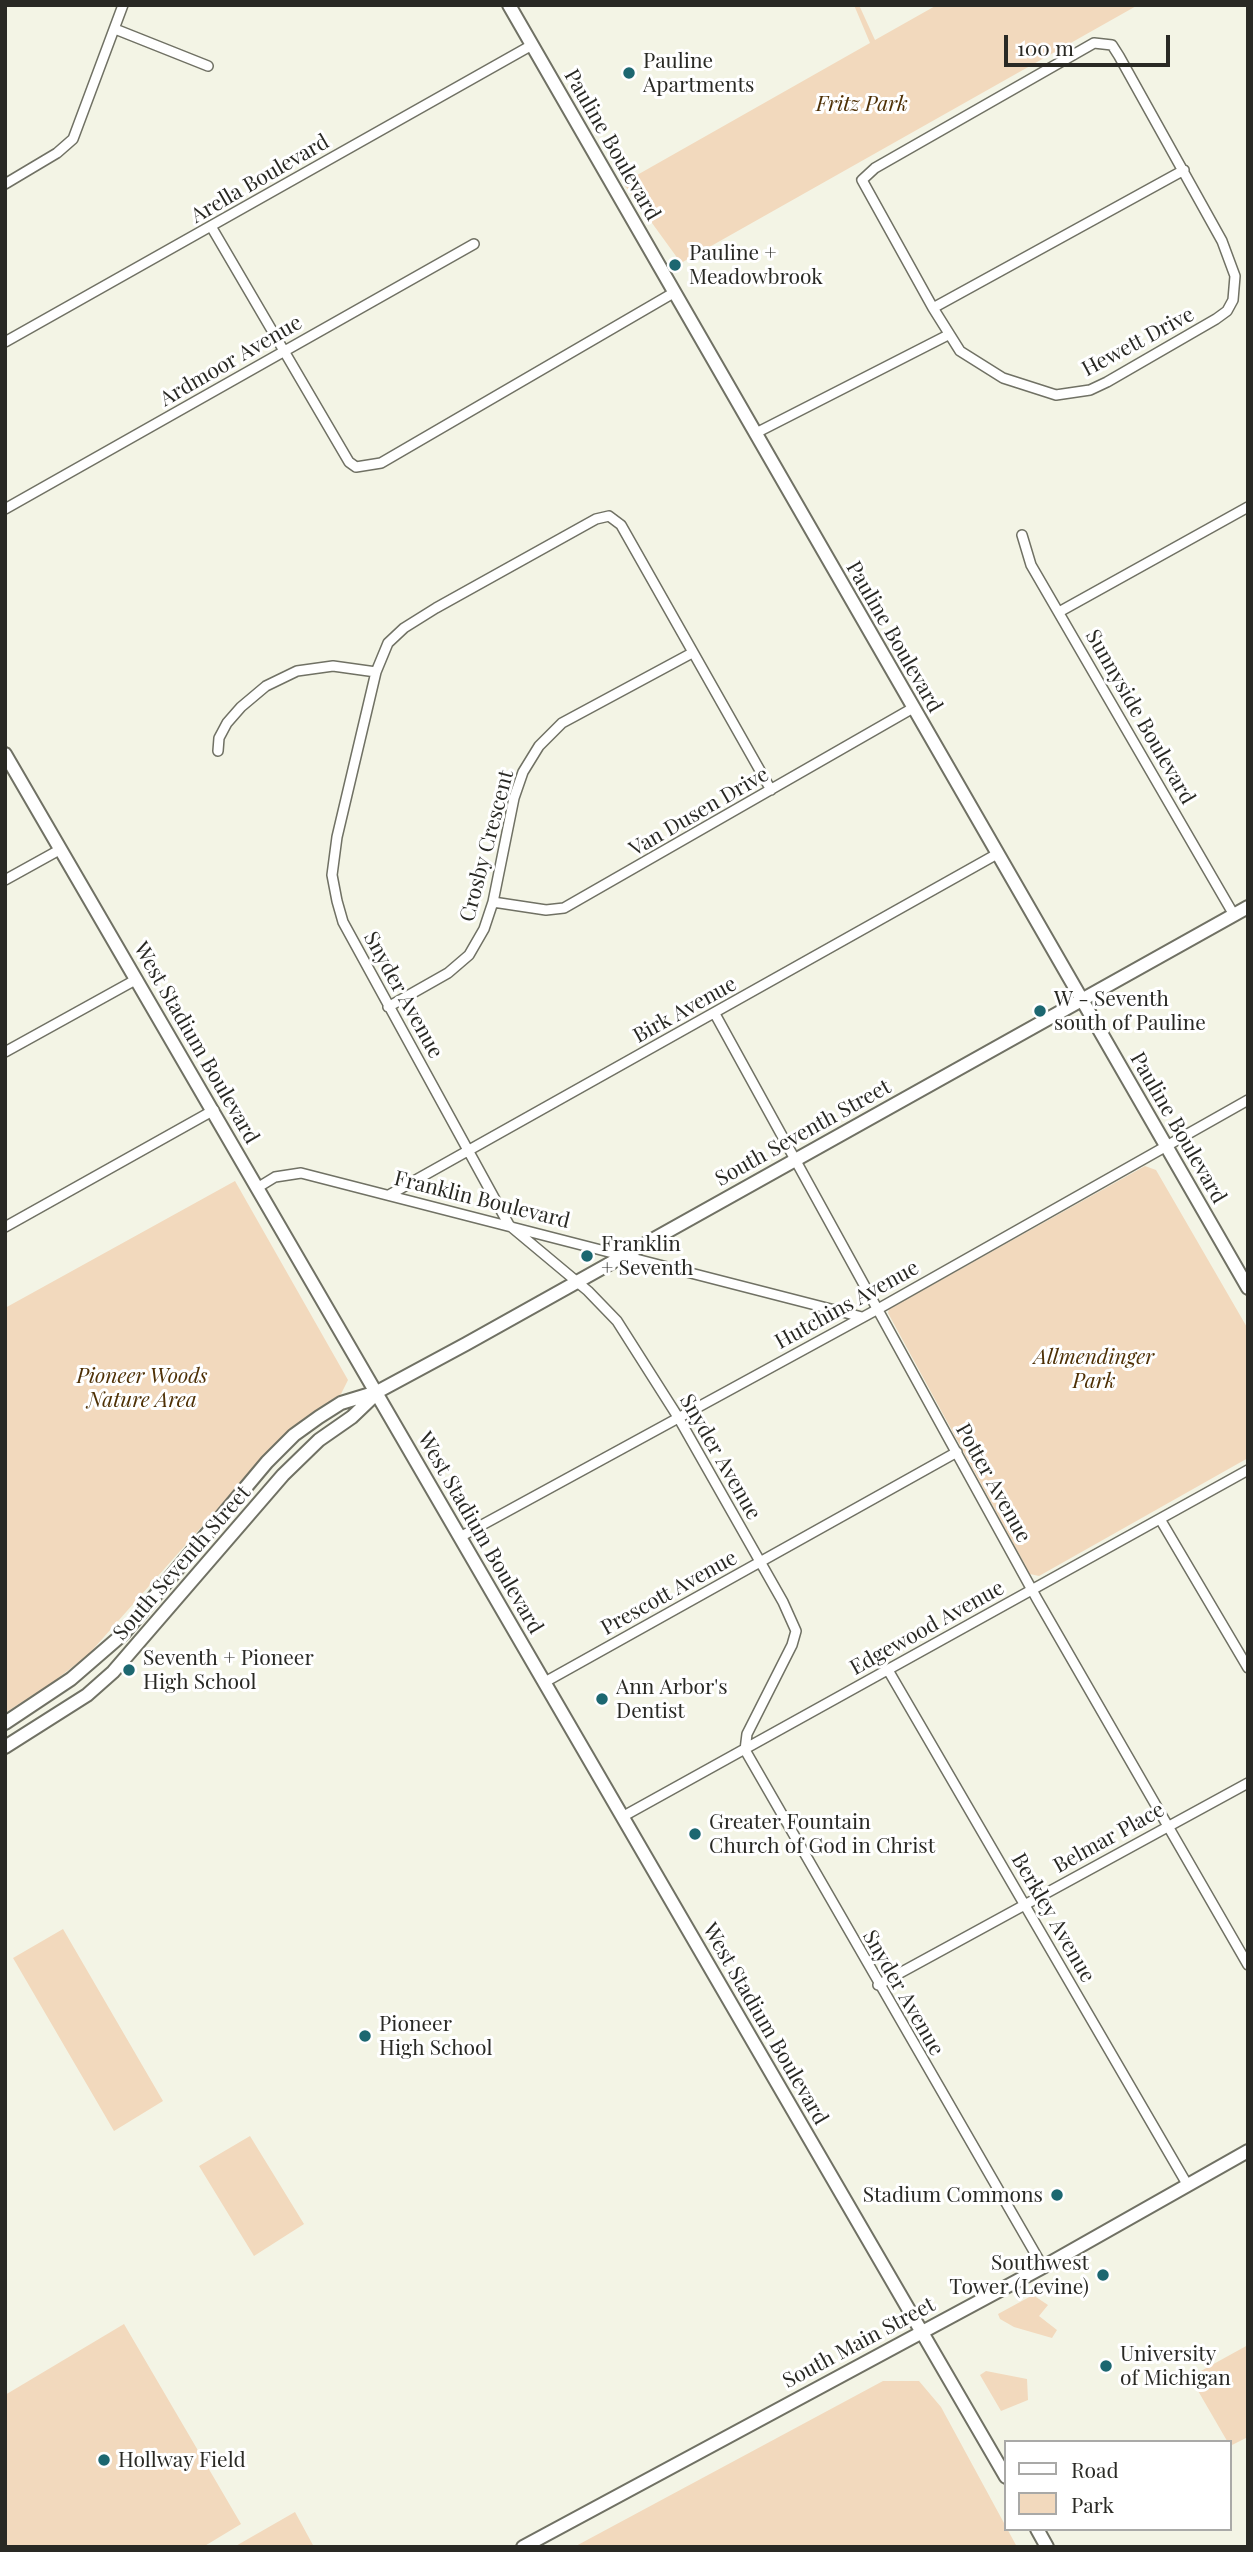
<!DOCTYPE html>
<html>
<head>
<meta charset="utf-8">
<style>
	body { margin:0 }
	#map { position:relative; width:1253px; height:2552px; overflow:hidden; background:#f3f4e5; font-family:"Playfair Display",serif }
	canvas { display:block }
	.frame { position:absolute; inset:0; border:7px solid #292924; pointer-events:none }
	.legend { position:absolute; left:1004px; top:2440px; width:228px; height:91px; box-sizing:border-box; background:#fff; border:2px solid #a9a9a7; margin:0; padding:9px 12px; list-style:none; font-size:21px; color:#292924 }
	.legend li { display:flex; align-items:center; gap:14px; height:35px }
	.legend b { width:35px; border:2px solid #a9a9a7 }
	.scale { position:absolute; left:1004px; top:35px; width:166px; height:32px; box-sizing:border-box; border:4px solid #292924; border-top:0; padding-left:9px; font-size:21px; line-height:24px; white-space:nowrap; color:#292924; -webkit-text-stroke:5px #fff; paint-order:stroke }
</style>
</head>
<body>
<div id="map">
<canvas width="1253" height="2552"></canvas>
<div class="frame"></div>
<ul class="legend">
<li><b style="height:9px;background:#fff"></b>Road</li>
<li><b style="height:19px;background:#f2d9bd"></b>Park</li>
</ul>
<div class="scale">100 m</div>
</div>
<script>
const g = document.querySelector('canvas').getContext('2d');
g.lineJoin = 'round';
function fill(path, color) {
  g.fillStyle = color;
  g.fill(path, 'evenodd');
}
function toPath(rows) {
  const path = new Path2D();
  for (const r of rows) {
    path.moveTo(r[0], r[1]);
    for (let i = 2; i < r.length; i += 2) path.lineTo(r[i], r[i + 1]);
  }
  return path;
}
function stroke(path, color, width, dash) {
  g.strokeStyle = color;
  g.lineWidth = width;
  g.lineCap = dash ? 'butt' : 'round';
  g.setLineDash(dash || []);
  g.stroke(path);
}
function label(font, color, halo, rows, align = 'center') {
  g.font = font + ' "Playfair Display",serif';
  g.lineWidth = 6;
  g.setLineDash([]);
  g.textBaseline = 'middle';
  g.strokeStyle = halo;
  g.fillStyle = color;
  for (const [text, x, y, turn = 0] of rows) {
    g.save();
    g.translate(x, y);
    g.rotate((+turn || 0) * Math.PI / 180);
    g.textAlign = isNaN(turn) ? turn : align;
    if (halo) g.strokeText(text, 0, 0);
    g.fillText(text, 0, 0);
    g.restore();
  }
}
const green = toPath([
	[854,5,859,5,875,40,937,5,1138,5,681,263,623,183,870,43],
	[1145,1166,1156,1170,1248,1329,1248,1458,1039,1576,1030,1574,888,1313,889,1309],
	[235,1181,348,1380,341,1394,302,1420,243,1480,88,1655,53,1682,5,1713,5,1308],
	[63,1929,163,2101,114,2131,13,1958],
	[250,2136,304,2224,254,2256,199,2166],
	[1033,2295,1048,2305,1039,2316,1057,2330,1052,2338,1014,2327,1000,2319,998,2314],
	[124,2324,241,2524,203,2547,5,2547,5,2395],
	[1248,2345,1248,2437,1230,2446,1190,2377],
	[986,2371,1027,2379,1028,2400,1001,2411,980,2375],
	[883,2381,919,2381,941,2407,1017,2547,574,2547],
	[295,2512,314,2547,234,2547]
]);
const street = toPath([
	[115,29,208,66],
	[1094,43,1112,45,1119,56,1222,241,1235,276,1233,300,1227,311,1216,319,1107,382,1090,390,1056,395,1003,378,960,351,933,308,862,180,875,168,1094,43],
	[5,184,57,153,73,139,123,5],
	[212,228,349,462,356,467,381,463,675,292],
	[933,308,1184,170],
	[5,342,532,45],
	[756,433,948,335],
	[5,509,474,244],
	[1022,535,1031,565,1234,915],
	[1059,612,1248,507],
	[218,751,219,738,227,723,241,707,266,686,297,671,333,666,376,672],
	[771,790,621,525,609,516,596,519,436,608,404,628,388,643,376,672,337,837,332,875,337,901,343,922,509,1225,588,1291,617,1321,678,1417,783,1602,796,1631,792,1645,747,1734,745,1750,1043,2267],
	[5,880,61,849],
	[493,902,546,910,564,908,913,708],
	[388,1007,448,973,469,955,484,929,493,902,514,798,523,772,539,746,562,723,692,653],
	[715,1014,1037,1599,1248,1965],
	[5,1052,137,979],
	[257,1188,275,1177,301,1173,862,1317],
	[389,1195,997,854],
	[5,1227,214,1110],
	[1160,1519,1248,1668],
	[460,1537,878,1309,1248,1100],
	[888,1670,1187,2184],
	[545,1682,957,1452],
	[622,1817,1248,1470],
	[878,1985,1248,1783]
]);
const secondary = toPath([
	[509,5,1248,1288],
	[5,754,1006,2477],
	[5,1723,71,1679,123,1634,267,1462,294,1435,319,1417,341,1403,377,1392,466,1344,1248,907],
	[5,1747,87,1695,113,1672,283,1475,319,1440,352,1417,375,1395],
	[1037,2529,1047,2547],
	[523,2547,1043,2267,1248,2151]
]);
const markers = [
	[629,73,7,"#1c6770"],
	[675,265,7,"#1c6770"],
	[1040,1011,7,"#1c6770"],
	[587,1256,7,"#1c6770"],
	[129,1670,7,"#1c6770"],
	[602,1699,7,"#1c6770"],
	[695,1834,7,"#1c6770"],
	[365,2036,7,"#1c6770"],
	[1057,2195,7,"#1c6770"],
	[1103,2275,7,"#1c6770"],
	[1106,2366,7,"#1c6770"],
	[104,2460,7,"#1c6770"]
];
const poiNames = [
	["Pauline",643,61],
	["Apartments",643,85],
	["Pauline +",689,253],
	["Meadowbrook",689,277],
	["W - Seventh",1054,999],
	["south of Pauline",1054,1023],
	["Franklin",601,1244],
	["+ Seventh",601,1268],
	["Seventh + Pioneer",143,1658],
	["High School",143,1682],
	["Ann Arbor's",616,1687],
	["Dentist",616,1711],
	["Greater Fountain",709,1822],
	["Church of God in Christ",709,1846],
	["Pioneer",379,2024],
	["High School",379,2048],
	["Stadium Commons",1043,2195,"right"],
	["Southwest",1089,2263,"right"],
	["Tower (Levine)",1089,2287,"right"],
	["University",1120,2354],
	["of Michigan",1120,2378],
	["Hollway Field",118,2460]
];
const parkNames = [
	["Fritz Park",862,104],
	["Allmendinger",1094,1357],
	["Park",1094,1381],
	["Pioneer Woods",142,1376],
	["Nature Area",142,1400]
];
const streetNames = [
	["Pauline Boulevard",612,145,60],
	["Arella Boulevard",260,179,-30],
	["Hewett Drive",1138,342,-28],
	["Ardmoor Avenue",231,361,-30],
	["Pauline Boulevard",894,637,60],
	["Sunnyside Boulevard",1140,717,60],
	["Van Dusen Drive",699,812,-30],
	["Crosby Crescent",487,846,-75],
	["Snyder Avenue",403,995,61],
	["Birk Avenue",685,1010,-29],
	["West Stadium Boulevard",196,1043,60],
	["Pauline Boulevard",1178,1128,60],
	["South Seventh Street",803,1133,-29],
	["Franklin Boulevard",482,1200,14],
	["Hutchins Avenue",847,1305,-29],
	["Snyder Avenue",720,1457,60],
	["Potter Avenue",993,1483,61],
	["West Stadium Boulevard",480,1533,60],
	["South Seventh Street",182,1563,-49],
	["Prescott Avenue",669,1593,-29],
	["Edgewood Avenue",927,1628,-29],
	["Belmar Place",1109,1838,-29],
	["Berkley Avenue",1053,1918,60],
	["Snyder Avenue",903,1993,60],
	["West Stadium Boulevard",765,2024,60],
	["South Main Street",859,2343,-28]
];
fill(green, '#f2d9bd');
stroke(street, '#707164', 12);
stroke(secondary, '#707164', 16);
stroke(street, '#fff', 9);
stroke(secondary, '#fff', 12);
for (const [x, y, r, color] of markers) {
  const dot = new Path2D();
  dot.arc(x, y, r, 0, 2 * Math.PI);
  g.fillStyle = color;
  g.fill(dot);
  stroke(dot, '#fff', 2.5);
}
label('21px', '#292924', '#fff', poiNames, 'left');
label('italic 21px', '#4e3005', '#fff', parkNames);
label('21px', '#292924', '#fff', streetNames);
</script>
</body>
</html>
